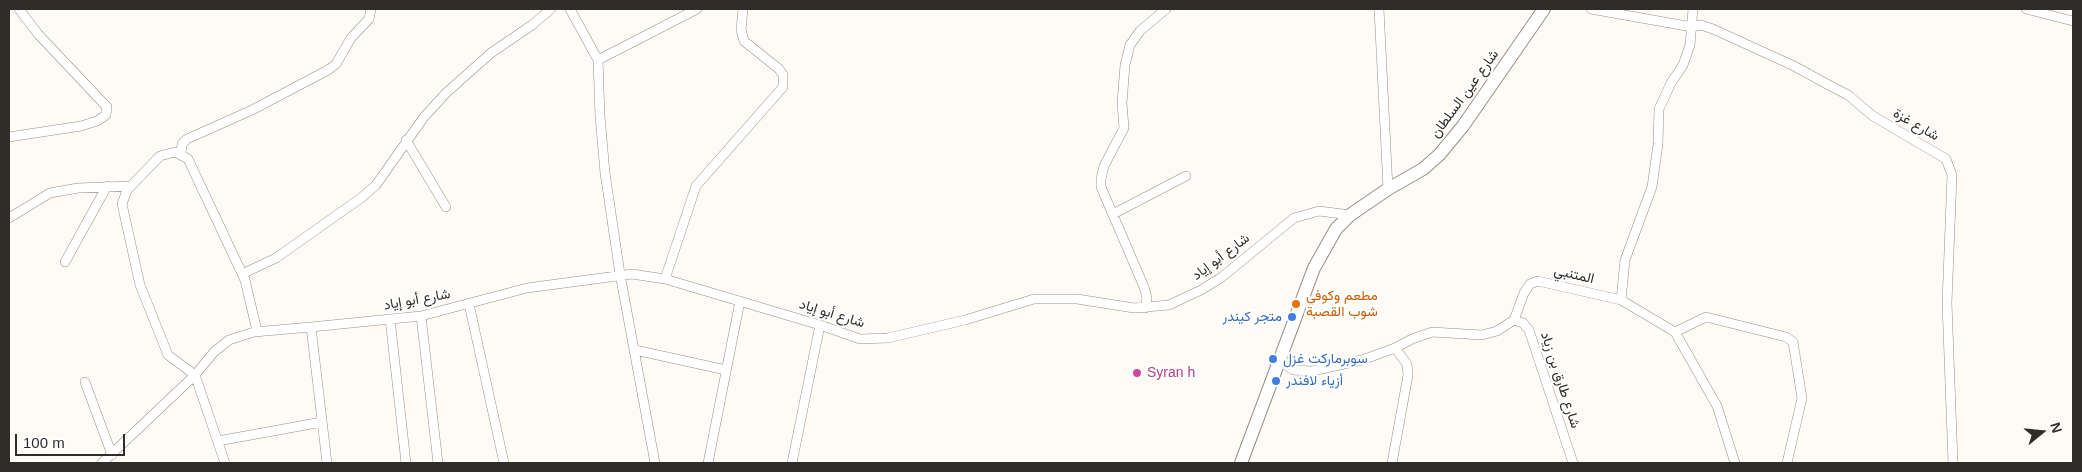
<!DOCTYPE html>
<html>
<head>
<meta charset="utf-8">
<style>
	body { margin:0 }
	#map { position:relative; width:2082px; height:472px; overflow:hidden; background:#fefaf5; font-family:Helvetica,sans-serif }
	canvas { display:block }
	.frame { position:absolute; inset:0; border:10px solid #2f2c29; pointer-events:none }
	.north { position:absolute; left:2017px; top:407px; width:50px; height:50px; -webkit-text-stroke:4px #fff; paint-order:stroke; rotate:73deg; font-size:14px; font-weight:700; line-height:20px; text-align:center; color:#2f2c29 }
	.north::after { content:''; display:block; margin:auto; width:18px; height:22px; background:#2f2c29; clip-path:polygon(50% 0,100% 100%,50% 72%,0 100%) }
	.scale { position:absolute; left:15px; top:434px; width:110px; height:22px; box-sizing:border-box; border:2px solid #2f2c29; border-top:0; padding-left:6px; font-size:15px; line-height:18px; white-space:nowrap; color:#2f2c29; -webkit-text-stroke:4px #fff; paint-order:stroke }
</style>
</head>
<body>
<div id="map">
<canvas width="2082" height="472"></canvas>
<div class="frame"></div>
<div class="north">N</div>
<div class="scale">100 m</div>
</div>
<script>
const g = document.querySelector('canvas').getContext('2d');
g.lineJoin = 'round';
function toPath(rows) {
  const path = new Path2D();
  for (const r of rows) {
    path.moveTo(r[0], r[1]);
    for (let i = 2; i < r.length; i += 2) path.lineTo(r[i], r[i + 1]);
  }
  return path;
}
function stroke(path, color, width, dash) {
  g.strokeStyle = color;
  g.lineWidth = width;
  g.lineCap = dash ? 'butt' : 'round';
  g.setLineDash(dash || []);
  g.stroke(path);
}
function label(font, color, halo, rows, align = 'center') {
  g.font = font + ' Helvetica,Vazirmatn,sans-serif';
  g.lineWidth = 4.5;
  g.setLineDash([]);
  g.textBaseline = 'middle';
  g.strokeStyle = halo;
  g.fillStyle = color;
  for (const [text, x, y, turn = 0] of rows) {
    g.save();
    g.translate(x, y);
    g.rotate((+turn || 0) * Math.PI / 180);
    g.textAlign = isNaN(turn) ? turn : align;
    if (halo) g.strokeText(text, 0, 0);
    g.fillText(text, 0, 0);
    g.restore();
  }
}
const minor = toPath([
	[570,9,598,60],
	[1379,9,1388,189],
	[1591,9,1692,27,1701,25,1713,29,1794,66,1825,83,1848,95,1873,116,1946,159,1952,175,1947,303,1953,463],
	[2026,9,2073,21],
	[9,137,81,126,97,121,106,115,107,107,38,34,19,9],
	[406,140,446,207],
	[181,153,182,144,187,139,252,110,328,70,336,64,351,38,369,19,371,9],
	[1113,214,1186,176],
	[9,218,50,193,78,188,131,186],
	[65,262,107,186],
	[242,274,276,258,361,198,376,185,424,117,446,93,491,53,532,25,551,9],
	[665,279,696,186,783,87,783,75,779,69,744,41,741,30,743,9],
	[1621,300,1625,260,1652,187,1658,144,1659,109,1671,83,1683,65,1690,45,1693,9],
	[469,304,504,463],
	[1145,308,1147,298,1144,287,1101,187,1101,179,1104,166,1124,128,1122,103,1125,65,1130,45,1140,31,1166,9],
	[421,316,438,463],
	[390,319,406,463],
	[1514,320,1523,323,1529,330,1573,463],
	[311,327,421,316,527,288,632,274,665,279,820,325,860,339,888,338,965,320,1034,299,1077,299,1134,308,1169,305,1201,290,1222,277,1294,218,1319,211,1350,215],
	[257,331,245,280,188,159,175,152,160,156,127,190,122,204,140,285,168,355,195,375,214,352,229,340,254,332,311,327,327,463],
	[1675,332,1706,317,1786,337,1793,342,1802,398,1787,463],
	[1395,348,1412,339,1432,332,1482,335,1497,331,1514,320,1524,293,1530,284,1538,281,1621,300,1675,332,1717,406,1735,463],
	[635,350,726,370],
	[1280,361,1293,370,1312,371,1362,360,1395,348,1407,364,1408,375,1392,463],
	[85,382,112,455],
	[218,441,322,422],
	[102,463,195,375,225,463],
	[655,463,620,274,605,173,600,116,598,60,697,9],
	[708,463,740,301],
	[792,463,820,325]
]);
const secondary = toPath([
	[1241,463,1314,268,1336,229,1350,215,1388,189,1423,169,1439,155,1463,126,1544,9]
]);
const markers = [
	[1296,304,5,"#e8710a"],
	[1292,317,5,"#3f7fe0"],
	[1273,359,5,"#3f7fe0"],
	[1137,373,5,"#d1479c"],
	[1276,381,5,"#3f7fe0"]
];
const streetNames = [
	["شارع عين السلطان",1465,94,-54],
	["شارع غزة",1916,125,30],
	["شارع أبو إياد",1221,257,-37],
	["المتنبي",1574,275,13],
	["شارع أبو إياد",417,300,-10],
	["شارع أبو إياد",832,314,17],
	["شارع طارق بن زياد",1560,380,72]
];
const foodNames = [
	["مطعم وكوفي",1306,296],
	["شوب القصبة",1306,312]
];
const shopNames = [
	["متجر كيندر",1282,317,"right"],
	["سوبرماركت غزل",1283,359],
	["أزياء لافندر",1286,381]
];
const hotelNames = [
	["Syran h",1147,373]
];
stroke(minor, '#968f88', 10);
stroke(secondary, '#968f88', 14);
stroke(minor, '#fff', 9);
stroke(secondary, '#fff', 12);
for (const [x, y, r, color] of markers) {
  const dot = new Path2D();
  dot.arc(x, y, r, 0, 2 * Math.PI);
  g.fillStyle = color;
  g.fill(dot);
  stroke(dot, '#fff', 2);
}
label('14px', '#2f2c29', '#fff', streetNames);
label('14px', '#c56008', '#fff', foodNames, 'left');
label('14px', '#366cbe', '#fff', shopNames, 'left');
label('14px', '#b23c85', '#fff', hotelNames, 'left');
</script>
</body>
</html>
